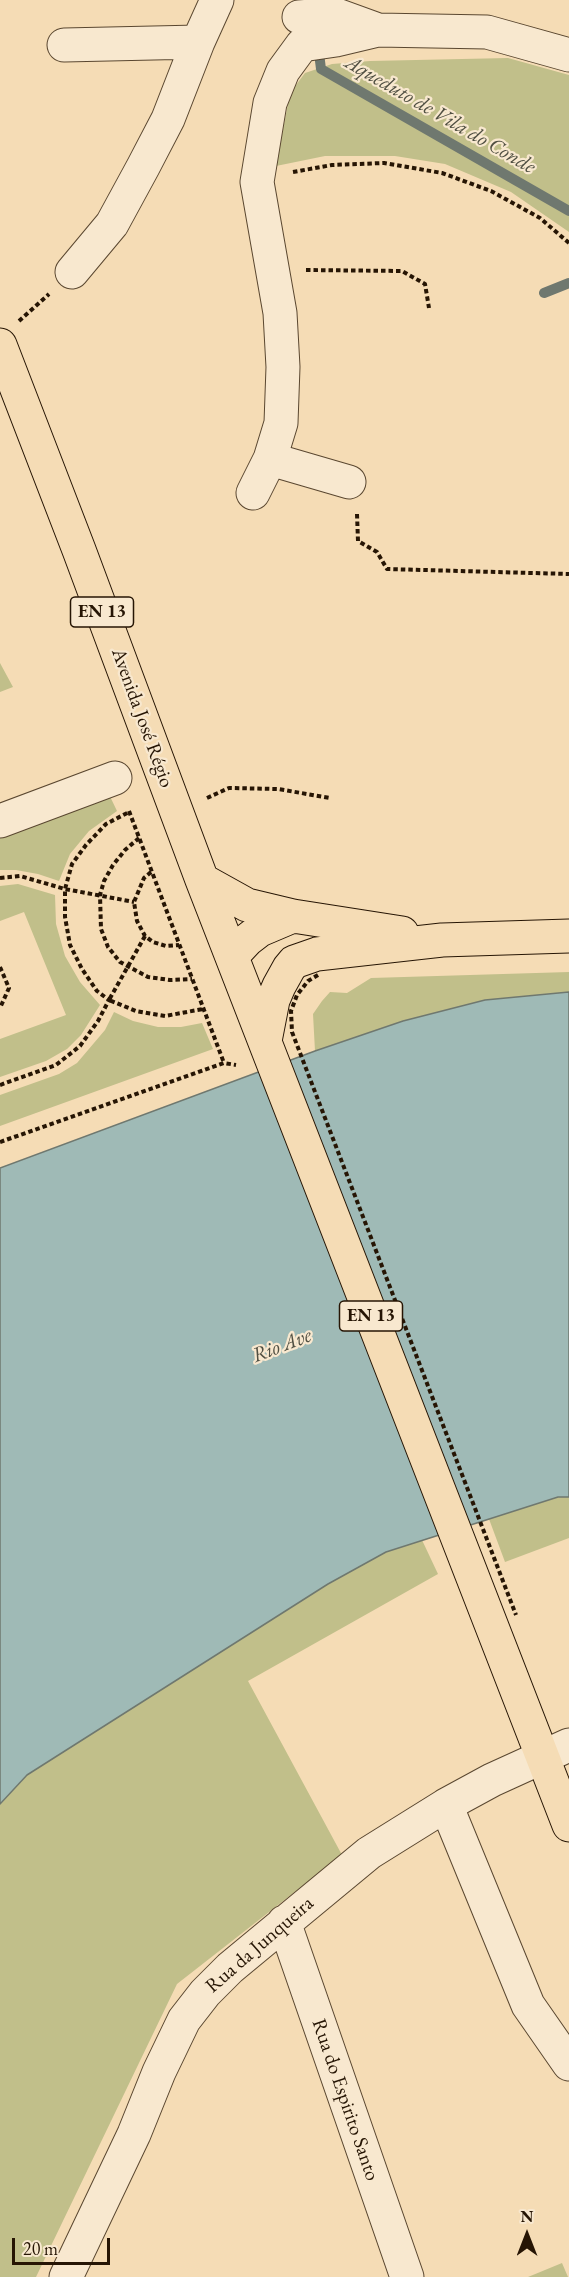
<!DOCTYPE html>
<html>
<head>
<meta charset="utf-8">
<style>
	body { margin:0 }
	#map { position:relative; width:569px; height:2277px; overflow:hidden; background:#f5dcb5; font-family:"EB Garamond",serif }
	canvas { display:block }
	.north { position:absolute; left:497px; top:2205px; width:60px; height:60px; -webkit-text-stroke:4px #f8e8cf; paint-order:stroke; rotate:0deg; font-size:16px; font-weight:700; line-height:24px; text-align:center; color:#261504 }
	.north::after { content:''; display:block; margin:auto; width:21px; height:27px; background:#261504; clip-path:polygon(50% 0,100% 100%,50% 72%,0 100%) }
	.scale { position:absolute; left:12px; top:2238px; width:98px; height:27px; box-sizing:border-box; border:3px solid #261504; border-top:0; padding-left:8px; font-size:18px; line-height:21px; white-space:nowrap; color:#261504; -webkit-text-stroke:4px #f8e8cf; paint-order:stroke }
</style>
</head>
<body>
<div id="map">
<canvas width="569" height="2277"></canvas>
<div class="north">N</div>
<div class="scale">20 m</div>
</div>
<script>
const g = document.querySelector('canvas').getContext('2d');
g.lineJoin = 'round';
function fill(path, color) {
  g.fillStyle = color;
  g.fill(path, 'evenodd');
}
function toPath(rows) {
  const path = new Path2D();
  for (const r of rows) {
    path.moveTo(r[0], r[1]);
    for (let i = 2; i < r.length; i += 2) path.lineTo(r[i], r[i + 1]);
  }
  return path;
}
function stroke(path, color, width, dash) {
  g.strokeStyle = color;
  g.lineWidth = width;
  g.lineCap = dash ? 'butt' : 'round';
  g.setLineDash(dash || []);
  g.stroke(path);
}
function label(font, color, halo, rows, align = 'center') {
  g.font = font + ' "EB Garamond",serif';
  g.lineWidth = 4.5;
  g.setLineDash([]);
  g.textBaseline = 'middle';
  g.strokeStyle = halo;
  g.fillStyle = color;
  for (const [text, x, y, turn = 0] of rows) {
    g.save();
    g.translate(x, y);
    g.rotate((+turn || 0) * Math.PI / 180);
    g.textAlign = isNaN(turn) ? turn : align;
    if (halo) g.strokeText(text, 0, 0);
    g.fillText(text, 0, 0);
    g.restore();
  }
}
const green = toPath([
	[508,58,569,75,569,232,511,192,445,164,395,156,325,156,276,166,290,93,305,73,332,64,370,61],
	[0,663,13,687,0,692],
	[105,786,117,811,89,831,70,854,59,881,38,874,16,870,0,870,0,827],
	[18,884,55,895,56,924,65,956,80,982,100,1005,81,1035,67,1049,46,1061,0,1077,0,1039,66,1015,24,912,0,921,0,886],
	[569,972,569,992,485,1000,403,1021,315,1051,313,1014,322,1001,330,992,347,993,371,978],
	[114,1012,133,1021,158,1027,181,1027,202,1023,213,1049,0,1126,0,1095,59,1074,77,1063,105,1030],
	[558,1497,569,1497,569,1538,505,1562,489,1519],
	[422,1540,438,1574,248,1681,342,1855,177,1984,36,2277,0,2277,0,1804,27,1775,328,1584,386,1552],
	[562,2263,568,2277,528,2277]
]);
const water = toPath([
	[569,992,569,1497,558,1497,386,1552,328,1584,27,1775,0,1804,0,1168,315,1051,403,1021,485,1000,569,992]
]);
const stream = toPath([
	[318,45,321,69,569,211],
	[544,293,569,283]
]);
const path = toPath([
	[293,172,332,165,384,163,442,173,491,191,540,218,569,243],
	[306,270,402,271,425,284,429,308],
	[19,321,49,294],
	[357,514,358,541,377,552,387,569,569,574],
	[207,798,229,788,278,789,330,798],
	[129,811,224,1063],
	[139,838,125,850,113,865,104,881,100,895,101,929,108,947,120,962,148,977,170,980,192,979],
	[151,872,144,878,134,902,137,921,145,936,153,942,166,946,179,945],
	[0,878,20,876,65,889,134,902],
	[145,936,109,1000,136,1011,165,1016,203,1009],
	[0,967,9,988,0,1008],
	[0,1085,56,1065,80,1046,98,1021,109,1000,97,991,82,969,70,945,65,917,65,889,72,864,86,845,106,824,129,812],
	[0,1142,224,1063,236,1065]
]);
const minor = toPath([
	[299,17,334,14,378,30],
	[64,45,198,42],
	[302,45,336,40,378,30,487,32,569,55],
	[72,272,112,224,143,167,168,119,198,42,217,0],
	[270,459,349,482],
	[253,493,270,459,281,423,283,367,280,313,257,182,270,103,283,71,302,45],
	[0,821,115,778],
	[446,1805,528,2005,569,2064],
	[284,1922,407,2277],
	[66,2277,134,2134,159,2072,184,2020,205,1993,230,1968,369,1853,446,1805,492,1780,569,1745]
]);
const major = toPath([
	[0,345,79,550,202,880,569,1825],
	[202,880,247,905,293,916,402,933],
	[232,956,247,940,260,930,293,916],
	[265,1041,273,1000,279,986,289,968,294,962,317,954,442,940,569,936]
]);
const pathBridge = toPath([
	[318,975,308,981,297,995,291,1011,292,1032,516,1615]
]);
const shields = [
	[102,612,63],
	[371,1316,63]
];
const shieldNames = [
	["EN 13",102,612],
	["EN 13",371,1316]
];
const streetNames = [
	["Avenida José Régio",142,718,70],
	["Rua da Junqueira",260,1945,-41],
	["Rua do Espirito Santo",345,2100,71]
];
const waterNames = [
	["Aqueduto de Vila do Conde",440,115,30],
	["Rio Ave",282,1346,-21]
];
fill(green, '#c1bf8a');
fill(water, '#9fbab6');
stroke(water, '#6f786f', 1.5);
stroke(stream, '#6f786f', 10);
stroke(minor, '#5a4730', 35);
stroke(major, '#261504', 35);
stroke(path, '#261504', 4, [4.5, 3]);
stroke(minor, '#f8e8cf', 33);
stroke(major, '#f5dcb5', 33);
stroke(pathBridge, '#261504', 4, [4.5, 3]);
for (const [x, y, w] of shields) {
  const box = new Path2D();
  box.roundRect(x - w / 2, y - 15, w, 30, 4.5);
  g.fillStyle = '#f8e8cf';
  g.fill(box);
  stroke(box, '#261504', 1.5);
}
label('bold 18px', '#261504', null, shieldNames);
label('20px', '#261504', '#f8e8cf', streetNames);
label('italic 21px', '#504f42', '#f8e8cf', waterNames);
</script>
</body>
</html>
